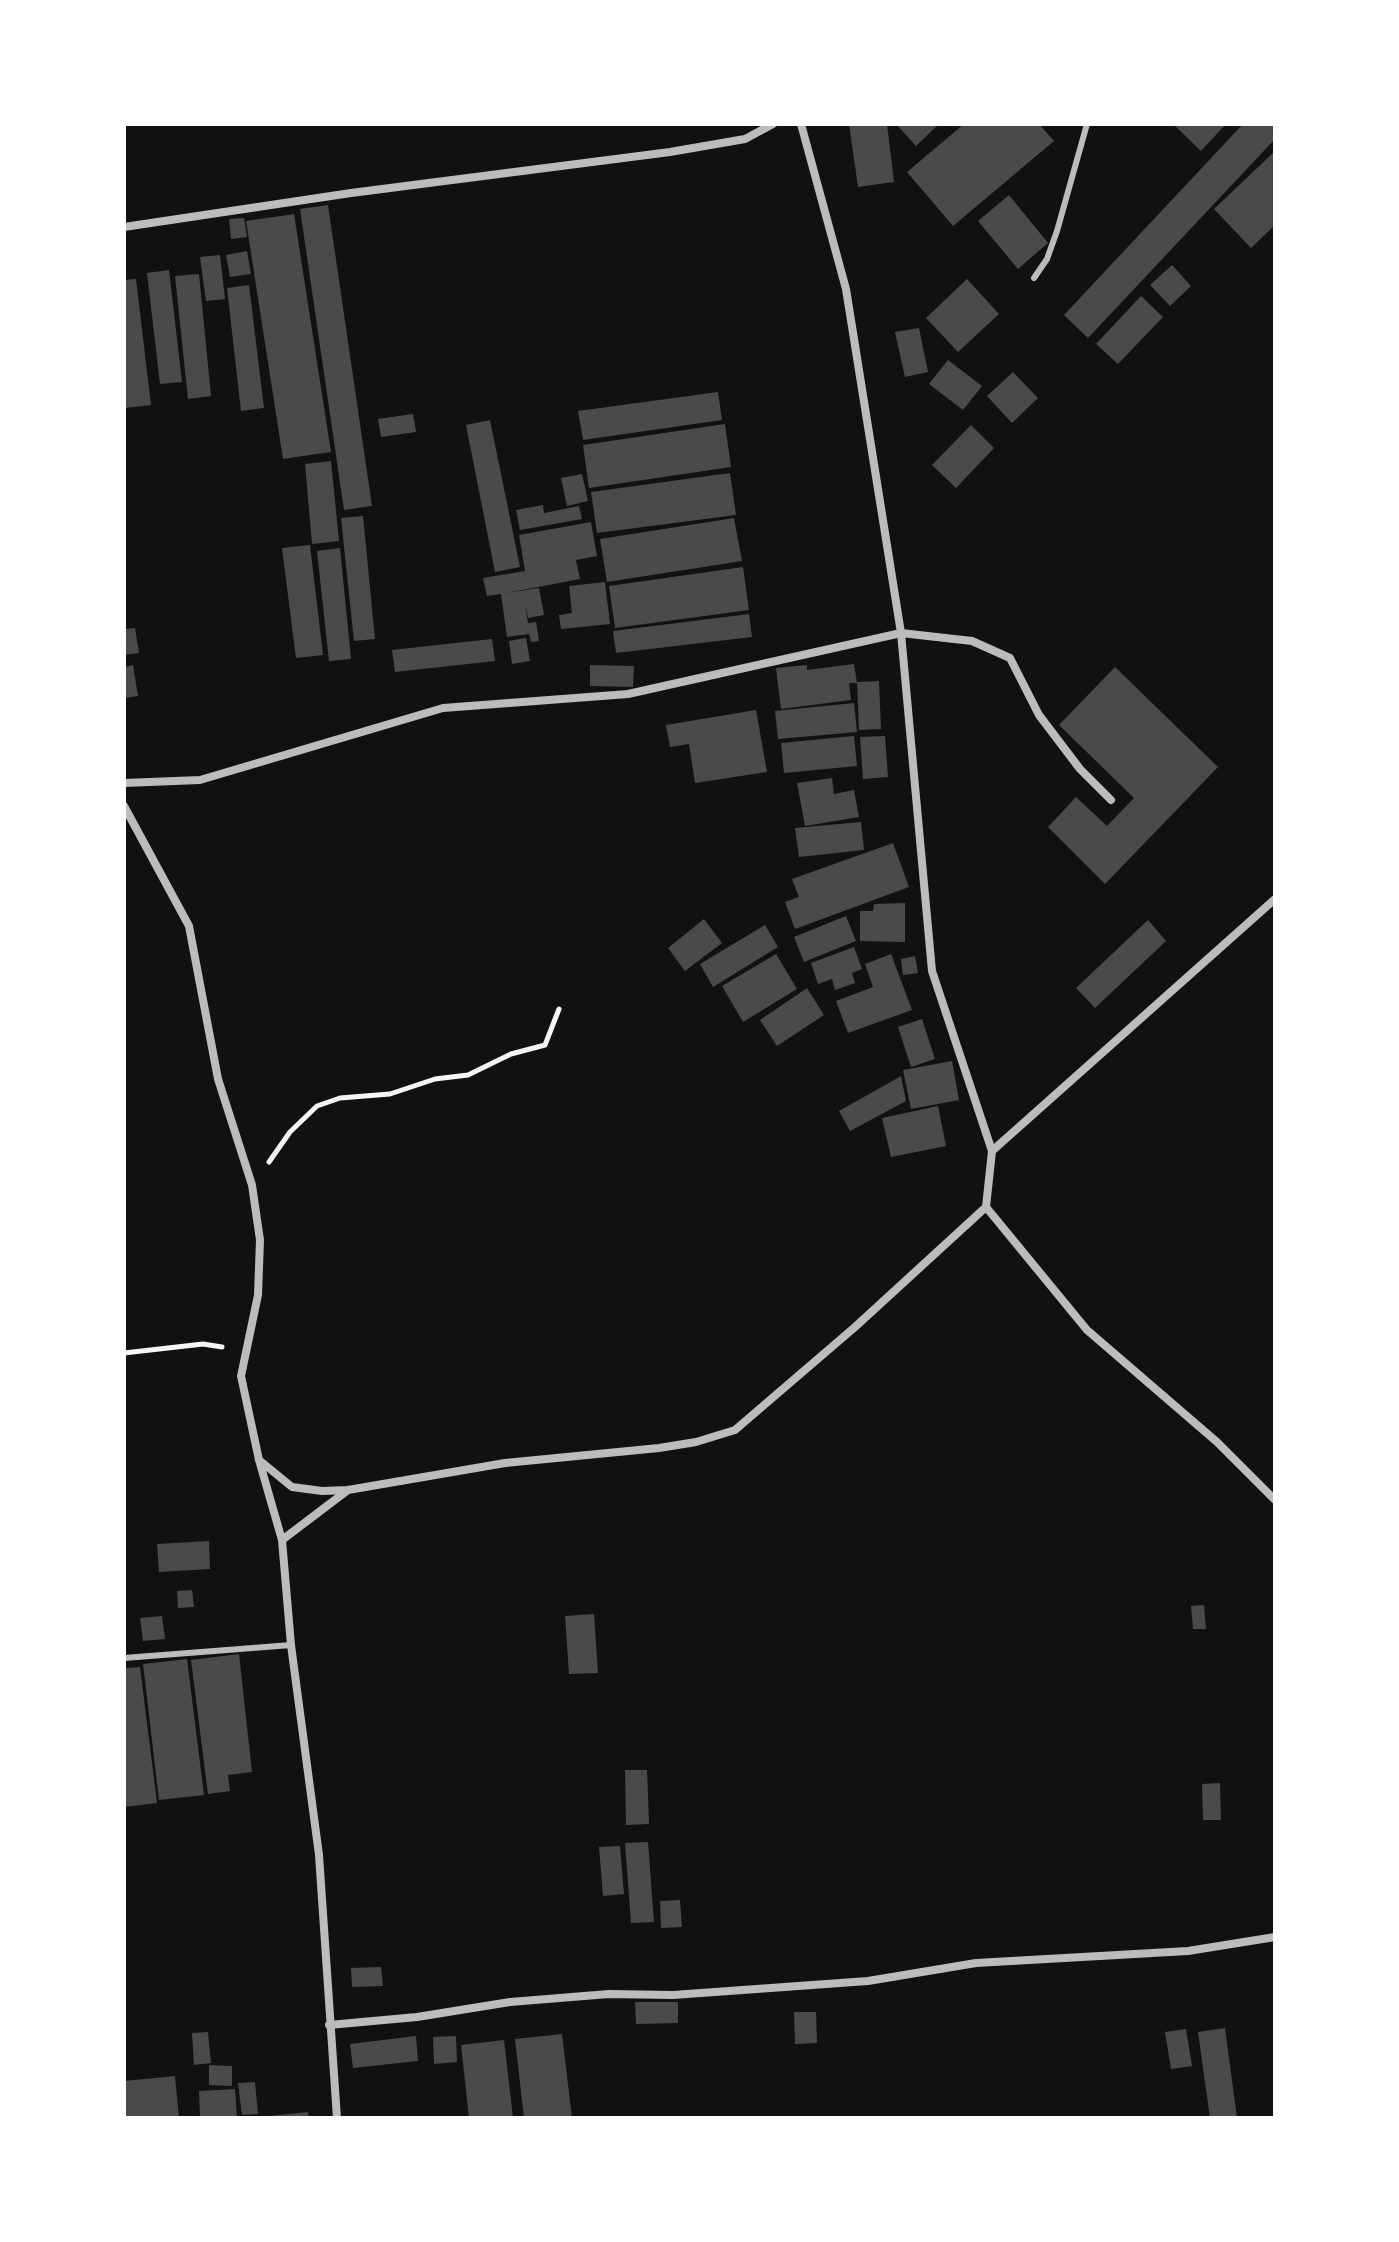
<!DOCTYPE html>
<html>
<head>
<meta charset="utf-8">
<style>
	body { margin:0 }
	#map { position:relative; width:1399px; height:2242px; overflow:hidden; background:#111; font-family:"Varela Round",sans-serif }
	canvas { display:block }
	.frame { position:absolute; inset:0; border:126px solid #fff; pointer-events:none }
</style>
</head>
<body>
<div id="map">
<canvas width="1399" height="2242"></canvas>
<div class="frame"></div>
</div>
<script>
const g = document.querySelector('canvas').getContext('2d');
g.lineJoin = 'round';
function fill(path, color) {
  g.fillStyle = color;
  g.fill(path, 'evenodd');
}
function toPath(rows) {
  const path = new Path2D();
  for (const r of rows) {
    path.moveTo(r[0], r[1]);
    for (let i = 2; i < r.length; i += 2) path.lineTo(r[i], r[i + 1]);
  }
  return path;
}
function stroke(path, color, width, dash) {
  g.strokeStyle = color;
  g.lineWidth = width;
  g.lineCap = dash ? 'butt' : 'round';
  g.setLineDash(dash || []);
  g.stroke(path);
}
const building = toPath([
	[849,124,887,124,894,182,858,187],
	[896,124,939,124,916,146],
	[964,124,1039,124,1054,141,953,226,907,172],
	[1173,124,1226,124,1201,151],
	[1243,124,1275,124,1275,139,1088,338,1064,315],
	[1275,151,1275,225,1251,248,1214,209],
	[1009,195,1048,243,1018,269,978,221],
	[328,205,372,506,344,510,300,209],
	[294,214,331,452,283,459,246,221],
	[244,218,247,237,231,239,229,219],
	[247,251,251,274,230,277,226,255],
	[220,255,225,299,206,301,200,257],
	[1172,265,1191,286,1170,306,1150,285],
	[169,270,182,382,160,384,147,273],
	[199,274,211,396,188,399,175,276],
	[136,279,151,405,125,408,124,280],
	[967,279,999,314,958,352,926,318],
	[249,285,264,408,241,411,227,288],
	[1141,296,1163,317,1118,364,1096,344],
	[919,328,928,372,905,377,895,332],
	[948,360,982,386,963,410,929,384],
	[1013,372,1038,398,1012,423,987,396],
	[718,392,722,420,583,440,578,411],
	[413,414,416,432,381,437,378,419],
	[490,420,520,567,495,572,466,425],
	[725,424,731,467,589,488,583,445],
	[971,425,994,448,956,488,932,465],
	[331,461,339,541,312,544,305,464],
	[730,473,736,515,597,533,591,492],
	[582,474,588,501,567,506,561,478],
	[543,505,544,513,579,506,582,519,520,530,516,510],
	[363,516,375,639,354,641,341,518],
	[734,518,742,561,607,582,600,539],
	[591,522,597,556,576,560,580,579,506,593,539,588,544,615,528,618,525,603,528,623,536,622,539,641,531,642,529,634,507,637,501,594,487,596,483,578,525,571,519,535],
	[310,545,323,655,296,658,282,548],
	[340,548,351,659,329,661,317,551],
	[743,567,749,610,615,628,609,586],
	[605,582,610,624,561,629,559,615,572,613,569,586],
	[749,614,752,637,616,653,613,631],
	[135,628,139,653,124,655,124,629],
	[526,638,530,661,512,664,509,641],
	[492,639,495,661,395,672,392,650],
	[854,664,857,683,849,683,851,700,781,709,776,668,807,665,807,670],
	[133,665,138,696,124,698,124,667],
	[590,665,634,666,633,687,590,686],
	[1115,667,1218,767,1105,884,1048,827,1076,797,1107,826,1134,798,1059,725],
	[879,681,881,729,859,730,857,682],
	[854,703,857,732,778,739,775,711],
	[756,710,767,772,695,783,689,744,670,747,666,725],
	[854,736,857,766,784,773,781,743],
	[885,736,888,777,863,779,860,737],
	[832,778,834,794,854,790,859,817,805,826,797,783],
	[861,822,864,850,799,857,795,828],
	[893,843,909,887,795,929,785,902,799,897,792,879],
	[905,903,905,942,860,941,860,911,873,911,874,904],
	[846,916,856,941,804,962,794,937],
	[704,919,722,943,685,971,668,948],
	[1148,920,1166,941,1095,1008,1076,988],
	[765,925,778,947,713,987,700,964],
	[854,947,862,969,852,973,855,983,835,990,832,979,818,984,811,963],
	[776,954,797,989,743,1022,722,986],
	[891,954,912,1010,848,1033,836,1001,873,987,865,964],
	[915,956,918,973,903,975,901,959],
	[807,988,824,1015,777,1046,760,1020],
	[922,1019,935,1059,911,1067,898,1027],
	[952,1061,959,1100,911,1109,903,1070],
	[901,1076,906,1101,850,1131,839,1111],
	[938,1106,946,1146,891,1157,882,1118],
	[209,1541,210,1569,159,1572,157,1544],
	[192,1590,194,1607,178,1608,177,1591],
	[1204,1605,1206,1629,1193,1629,1191,1606],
	[594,1614,598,1673,569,1674,565,1616],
	[162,1616,165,1639,143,1641,140,1618],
	[239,1654,252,1772,228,1775,230,1791,208,1794,191,1660],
	[187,1659,204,1795,159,1800,143,1664],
	[140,1667,157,1803,124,1807,124,1668],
	[625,1770,647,1770,649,1824,626,1825],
	[1220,1783,1221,1820,1203,1820,1202,1784],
	[648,1842,654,1922,631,1923,625,1843],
	[620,1846,624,1894,603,1896,599,1847],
	[680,1900,682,1927,661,1928,660,1901],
	[381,1967,383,1986,352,1987,351,1968],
	[635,2002,678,2002,678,2023,636,2024],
	[794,2012,816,2012,817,2043,795,2044],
	[1225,2028,1237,2118,1210,2118,1198,2032],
	[1186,2029,1192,2066,1171,2069,1165,2032],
	[208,2032,211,2063,194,2065,192,2033],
	[562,2034,572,2118,524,2118,515,2039],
	[416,2036,418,2061,353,2068,350,2044],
	[456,2036,457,2062,434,2064,433,2037],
	[504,2040,513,2118,469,2118,461,2045],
	[209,2065,232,2066,232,2086,209,2085],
	[175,2076,179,2118,124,2118,124,2081],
	[255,2082,258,2114,242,2115,238,2083],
	[235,2089,237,2118,200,2118,199,2091],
	[308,2112,309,2118,269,2118,269,2116]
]);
const path = toPath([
	[269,1162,290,1132,317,1106,340,1098,390,1094,435,1079,468,1075,511,1054,545,1045,559,1009],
	[124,1353,203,1344,222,1347]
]);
const service = toPath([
	[1034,278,1047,259,1057,231,1087,124],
	[124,1658,291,1645]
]);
const minor = toPath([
	[801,124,846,289,901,633,932,971,992,1151,986,1207,1087,1330,1217,1442,1275,1500],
	[124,227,351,193,670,152,745,139,773,124],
	[124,783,200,780,443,708,628,694,901,633,972,641,1010,658,1039,715,1080,769,1111,800],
	[124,806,189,926,218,1079,252,1185,260,1240,258,1295,241,1376,259,1460,282,1540,291,1645,319,1855,337,2118],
	[992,1151,1275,899],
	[259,1460,292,1487,322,1491,348,1490,505,1463,659,1448,696,1442,735,1430,855,1327,986,1207],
	[282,1540,348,1490],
	[329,2025,417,2017,510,2002,609,1994,673,1995,868,1981,976,1963,1188,1951,1275,1937]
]);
fill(building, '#4a4a4a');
stroke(path, '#f5f5f5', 5);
stroke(service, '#bcbcbc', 6);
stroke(minor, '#bcbcbc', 8);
</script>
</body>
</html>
